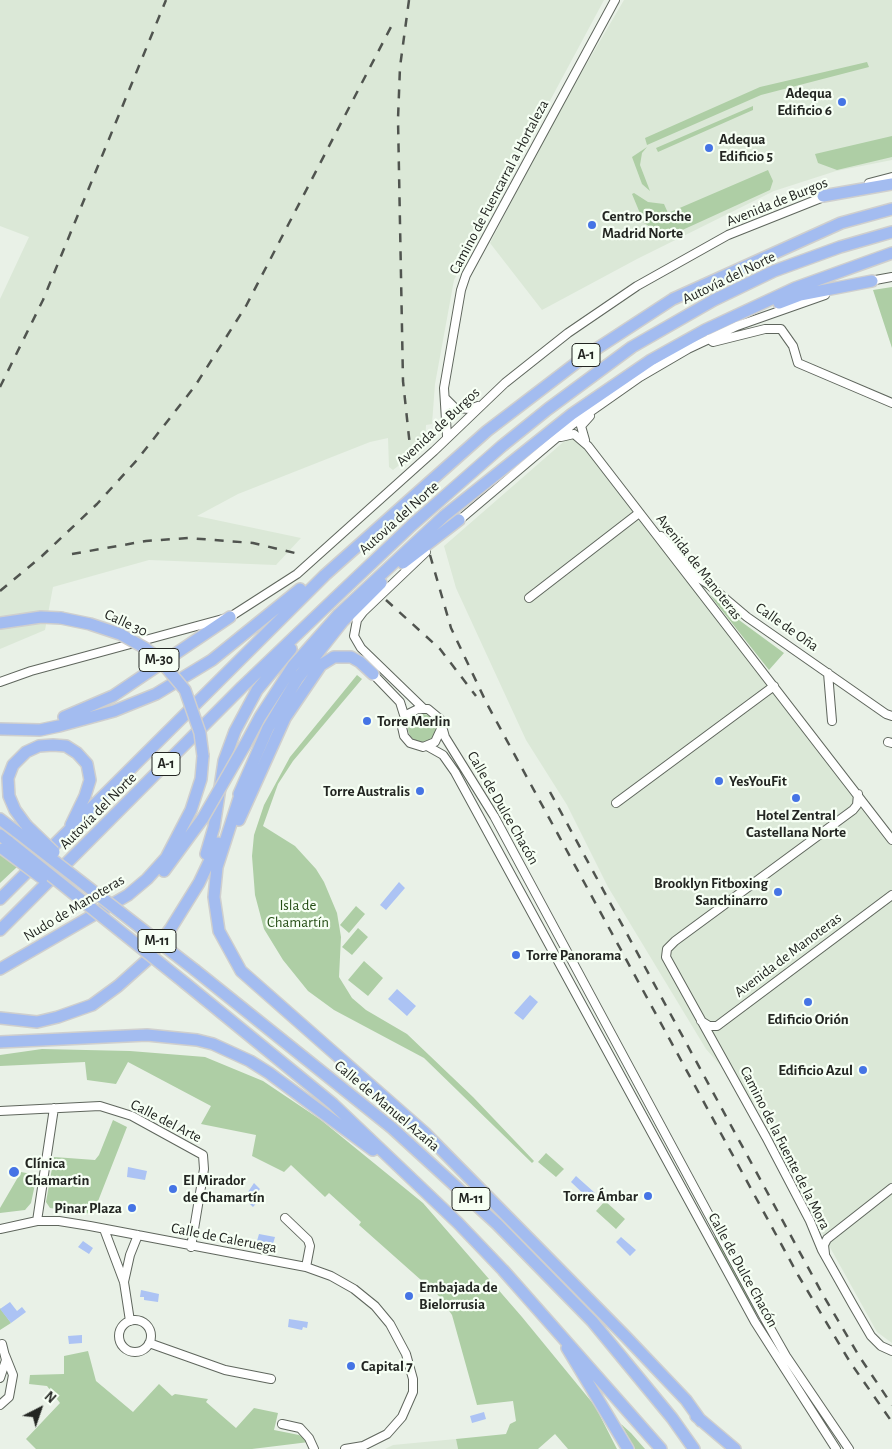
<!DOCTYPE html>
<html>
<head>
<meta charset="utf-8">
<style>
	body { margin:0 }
	#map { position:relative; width:892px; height:1449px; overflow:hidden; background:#e9f1e7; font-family:"Alegreya Sans",sans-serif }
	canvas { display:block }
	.north { position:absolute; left:15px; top:1384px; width:50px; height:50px; -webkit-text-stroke:4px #f6fff4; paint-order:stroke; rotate:41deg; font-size:14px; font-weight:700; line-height:20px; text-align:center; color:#232622 }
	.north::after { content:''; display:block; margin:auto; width:18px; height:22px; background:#232622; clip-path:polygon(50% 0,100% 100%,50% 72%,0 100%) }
</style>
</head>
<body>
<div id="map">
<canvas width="892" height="1449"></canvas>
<div class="north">N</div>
</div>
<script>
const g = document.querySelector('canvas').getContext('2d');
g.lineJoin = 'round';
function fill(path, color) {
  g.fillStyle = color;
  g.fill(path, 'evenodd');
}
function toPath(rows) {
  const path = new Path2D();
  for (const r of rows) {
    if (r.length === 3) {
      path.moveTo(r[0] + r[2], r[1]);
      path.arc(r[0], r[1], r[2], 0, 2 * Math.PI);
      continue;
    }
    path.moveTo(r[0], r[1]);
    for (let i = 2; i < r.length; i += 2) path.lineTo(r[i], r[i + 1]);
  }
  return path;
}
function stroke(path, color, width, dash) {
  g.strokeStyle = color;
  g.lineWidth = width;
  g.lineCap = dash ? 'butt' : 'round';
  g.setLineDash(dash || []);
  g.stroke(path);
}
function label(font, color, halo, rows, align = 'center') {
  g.font = font + ' "Alegreya Sans",sans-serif';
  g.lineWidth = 4.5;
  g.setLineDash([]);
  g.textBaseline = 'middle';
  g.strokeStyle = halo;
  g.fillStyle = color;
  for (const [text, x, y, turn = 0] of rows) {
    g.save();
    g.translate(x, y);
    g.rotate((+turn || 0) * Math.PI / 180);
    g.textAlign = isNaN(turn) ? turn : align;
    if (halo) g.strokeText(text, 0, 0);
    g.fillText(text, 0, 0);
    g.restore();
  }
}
const built = toPath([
	[0,0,604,0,523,151,512,156,507,165,510,174,454,280,435,384,432,424,426,425,425,445,393,470,389,467,388,438,370,442,238,494,197,516,301,538,276,565,149,560,53,587,45,630,0,649,0,299,29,237,0,226],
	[624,0,892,0,892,160,836,171,774,191,637,259,542,310,490,243,556,116],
	[568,438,577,439,716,619,765,674,858,794,867,814,892,846,892,1343,877,1332,822,1233,829,1227,822,1225,758,1108,706,1049,608,887,567,805,526,740,456,588,444,546],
	[456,1439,458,1449,385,1449,393,1445]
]);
const green = toPath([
	[867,62,869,67,761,95,647,145,645,138,760,87],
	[753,106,753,110,658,152,656,148],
	[892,136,892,157,837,170,818,163,815,154],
	[647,147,642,153,640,165,650,191,642,184,632,157],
	[768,170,773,181,770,190,667,237,644,223,632,194,634,193,648,202,664,204,668,213],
	[892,287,892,348,873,290],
	[709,594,739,620,784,653,769,670],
	[357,675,362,679,293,761,278,784,263,826,295,846,316,869,324,882,337,913,341,937,339,977,352,998,366,1010,407,1034,473,1097,534,1161,532,1163,424,1058,334,1010,308,991,283,960,264,929,255,895,252,856,254,835,264,805,290,757],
	[422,728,14],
	[0,854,17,867,0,883],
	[356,906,365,914,349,933,340,925],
	[358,928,368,937,352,955,342,947],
	[364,961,383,978,368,996,348,980],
	[42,1049,130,1051,205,1057,263,1081,321,1120,423,1203,522,1317,595,1406,617,1449,568,1449,555,1434,538,1449,458,1449,456,1439,506,1434,510,1424,516,1421,513,1401,477,1405,452,1315,439,1296,359,1225,361,1222,329,1193,325,1197,291,1165,284,1172,252,1156,256,1135,201,1124,211,1106,128,1062,116,1084,87,1080,85,1062,0,1066,0,1055],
	[113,1120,127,1127,93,1214,50,1208,46,1202,54,1157,95,1160,99,1155],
	[546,1153,564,1169,556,1177,538,1162],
	[21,1172,37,1175,31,1203,25,1210,0,1213,0,1208],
	[605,1201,625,1219,616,1229,596,1211],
	[718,1236,758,1312,757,1314,753,1310,714,1238],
	[0,1308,11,1323,0,1330],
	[88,1351,96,1381,133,1412,159,1384,172,1396,175,1394,208,1399,206,1402,236,1428,254,1408,278,1413,274,1430,299,1435,309,1442,252,1449,36,1449,26,1439,60,1403,47,1386,29,1384,30,1375,64,1374,64,1356],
	[621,1424,631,1433,645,1449,635,1449]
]);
const water = toPath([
	[399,882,405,888,386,910,380,905],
	[397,989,416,1006,407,1016,388,999],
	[530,995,538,1002,523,1020,514,1013],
	[128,1167,147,1171,145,1180,127,1177],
	[576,1176,595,1193,590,1200,571,1182],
	[254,1183,260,1189,257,1193,262,1197,253,1207,247,1201,248,1192],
	[259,1234,275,1237,273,1244,257,1241],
	[621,1237,636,1250,630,1256,616,1242],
	[83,1241,93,1248,89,1254,78,1247],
	[141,1290,159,1294,158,1302,144,1300,144,1297,140,1297],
	[10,1302,17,1311,22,1307,26,1312,11,1323,0,1309],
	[289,1319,308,1322,307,1328,303,1327,302,1330,288,1327],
	[82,1335,82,1343,69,1344,68,1336],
	[484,1412,486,1419,472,1423,470,1416]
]);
const minor = toPath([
	[869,183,892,177],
	[870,281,892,277],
	[709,339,713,342,765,329,781,329,793,346,798,363,892,403],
	[445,398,455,408,470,409,478,406],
	[447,436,444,388,461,290,466,275,615,0],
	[561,437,574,434,588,446,892,840],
	[585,440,581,426,590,416],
	[456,523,573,424,640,377,688,349,737,326,825,295],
	[661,536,693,572],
	[686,570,708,584,747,617,886,714,892,716],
	[529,598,639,513],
	[828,673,832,721],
	[373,674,400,702,405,718],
	[0,682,31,671,230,617,297,574,434,451,505,383,568,333,637,286,728,235,826,196],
	[423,708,361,648,354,636,357,620,363,612,426,552],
	[441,729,435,742,423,747,410,743,404,736,402,727,408,714,418,709,428,709,440,719,445,737,494,816,765,1319,786,1356,849,1449],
	[888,742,892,743],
	[427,746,443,755,455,772,755,1322,836,1449],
	[858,794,857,805,853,810,675,941,667,949,666,957,766,1137,810,1221,822,1250,853,1305,871,1336,881,1346,892,1351],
	[616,803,774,686],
	[701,1021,709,1026,717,1026,892,895],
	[0,1111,100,1106,132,1116,203,1155,204,1169,191,1247],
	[285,1218,308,1240,310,1246,306,1267],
	[37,1221,54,1108],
	[0,1229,37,1221,59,1221,90,1226,306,1267,331,1276,354,1289,375,1306,390,1324,406,1354,413,1379,413,1392,402,1417,387,1434,363,1446,345,1449],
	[104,1229,124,1282,130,1321],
	[825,1254,824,1245,827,1239,892,1188],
	[124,1282,130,1255,138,1235],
	[135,1336,16],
	[149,1343,225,1370,271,1379],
	[0,1378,6,1360,2,1344],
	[0,1405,9,1397,13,1375,5,1355],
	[282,1424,300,1428,309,1438,314,1449]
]);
const highway = toPath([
	[823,196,892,184],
	[779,303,800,295,872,281],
	[403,563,459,520],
	[0,623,41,617,61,618],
	[64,717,113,696,230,617],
	[0,729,40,730,59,726,114,711,156,694,212,660,300,589],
	[245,745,260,717,293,666,339,614,444,516,572,414,651,360,705,330,795,288,892,253],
	[242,789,217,867,214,897,219,931,241,971,425,1133,626,1337,686,1400,701,1421],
	[239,794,268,728,298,678,343,621,381,583],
	[0,819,17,832],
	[239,820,285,718,321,665,334,657,351,657,360,662,373,674],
	[26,825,15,810,9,796,8,778,13,765,26,752,39,746,53,745,66,746,77,753,87,764,90,780,85,796,71,825],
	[0,835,9,842],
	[206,854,214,827,224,761,235,731,257,690,291,649],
	[164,871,203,818],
	[0,899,325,575,487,431,584,357,673,299,841,223,892,209],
	[0,930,242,687,333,600,412,525,502,446,548,409,632,347,714,300,774,271,840,247,892,232],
	[0,969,128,895,147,879,166,858,191,810,201,779,203,756],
	[195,970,392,1128,497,1224,592,1321,672,1418,694,1449],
	[185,983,333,1104,458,1223,503,1270,661,1449],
	[0,1018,37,1022,58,1017,92,1005,118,986,146,961,171,928,199,883,218,843],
	[0,1042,147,1035,197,1040,213,1044,250,1061,269,1073,373,1150],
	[567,1348,628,1449],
	[696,1416,735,1449]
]);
const rail = toPath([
	[409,0,400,67,398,119,403,381,411,456],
	[0,387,43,300,166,0],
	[72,554,146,541,188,538,253,543,299,554],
	[430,555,451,628,487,704,798,1275,850,1362,892,1422],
	[0,591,42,556,97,504,137,460,195,386,246,306,393,23],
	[386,600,440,649,476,696],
	[550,792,823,1295,859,1356,892,1405]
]);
const highwayBridge = toPath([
	[61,618,90,624,120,634,145,648,158,658,185,690,200,733,203,756],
	[203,818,245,745],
	[26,825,54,852],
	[17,832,195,970],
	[9,842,185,983],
	[3,849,42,878]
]);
const markers = [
	[842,102,5,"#4574e5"],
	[709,148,5,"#4574e5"],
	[592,225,5,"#4574e5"],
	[367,721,5,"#4574e5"],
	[719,781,5,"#4574e5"],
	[420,791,5,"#4574e5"],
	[796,798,5,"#4574e5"],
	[778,892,5,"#4574e5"],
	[516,955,5,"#4574e5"],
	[808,1002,5,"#4574e5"],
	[863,1070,5,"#4574e5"],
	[14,1172,6,"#4574e5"],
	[173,1189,5,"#4574e5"],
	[648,1196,5,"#4574e5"],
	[132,1208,5,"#4574e5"],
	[409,1296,5,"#4574e5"],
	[351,1366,5,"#4574e5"]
];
const shields = [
	[586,355,28],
	[159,660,40],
	[166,764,28],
	[157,941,38],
	[471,1199,38]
];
const shieldNames = [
	["A-1",586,355],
	["M-30",159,660],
	["A-1",166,764],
	["M-11",157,941],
	["M-11",471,1199]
];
const poiNames = [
	["Adequa",832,93,"right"],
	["Edificio 6",832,110,"right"],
	["Adequa",719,139],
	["Edificio 5",719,156],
	["Centro Porsche",602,216],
	["Madrid Norte",602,233],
	["Torre Merlin",377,721],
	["YesYouFit",729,781],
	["Torre Australis",410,791,"right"],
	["Hotel Zentral",796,815,"center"],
	["Castellana Norte",796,832,"center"],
	["Brooklyn Fitboxing",768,883,"right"],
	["Sanchinarro",768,900,"right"],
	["Torre Panorama",526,955],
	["Edificio Orión",808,1019,"center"],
	["Edificio Azul",853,1070,"right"],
	["Clínica",25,1163],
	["Chamartin",25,1180],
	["El Mirador",183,1180],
	["de Chamartín",183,1197],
	["Torre Ámbar",638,1196,"right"],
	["Pinar Plaza",122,1208,"right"],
	["Embajada de",419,1287],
	["Bielorrusia",419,1304],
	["Capital 7",361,1366]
];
const streetNames = [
	["Camino de Fuencarral a Hortaleza",499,187,-62],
	["Avenida de Burgos",777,202,-22],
	["Autovía del Norte",729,278,-26],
	["Avenida de Burgos",438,427,-43],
	["Autovía del Norte",399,518,-42],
	["Avenida de Manoteras",699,567,52],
	["Calle 30",126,623,25],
	["Calle de Oña",787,627,35],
	["Calle de Dulce Chacón",503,808,60],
	["Autovía del Norte",98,811,-45],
	["Nudo de Manoteras",74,908,-31],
	["Avenida de Manoteras",788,955,-37],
	["Calle de Manuel Azaña",387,1106,40],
	["Calle del Arte",166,1121,27],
	["Camino de la Fuente de la Mora",785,1148,63],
	["Calle de Caleruega",224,1238,11],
	["Calle de Dulce Chacón",743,1270,61]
];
const parkNames = [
	["Isla de",298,905],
	["Chamartín",298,922]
];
fill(built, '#dbe8d7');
fill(green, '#aecea5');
fill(water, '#acc3f4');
stroke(minor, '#5f665d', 10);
stroke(highway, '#cfcfce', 14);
stroke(minor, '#fff', 8);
stroke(highway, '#a3bcf0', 11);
stroke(rail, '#50544f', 2.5, [9, 9]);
stroke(highwayBridge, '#cfcfce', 14, []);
stroke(highwayBridge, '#a3bcf0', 11);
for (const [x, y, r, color] of markers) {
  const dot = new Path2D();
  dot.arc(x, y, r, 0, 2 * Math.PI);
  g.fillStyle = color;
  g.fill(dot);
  stroke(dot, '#f6fff4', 2);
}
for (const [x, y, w] of shields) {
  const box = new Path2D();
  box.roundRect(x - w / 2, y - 11.5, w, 23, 4);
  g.fillStyle = '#f6fff4';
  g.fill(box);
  stroke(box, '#232622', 1);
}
label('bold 14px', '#232622', null, shieldNames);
label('bold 15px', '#232622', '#f6fff4', poiNames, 'left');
label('15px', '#232622', '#f6fff4', streetNames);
label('15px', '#264f16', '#f6fff4', parkNames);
</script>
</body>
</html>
